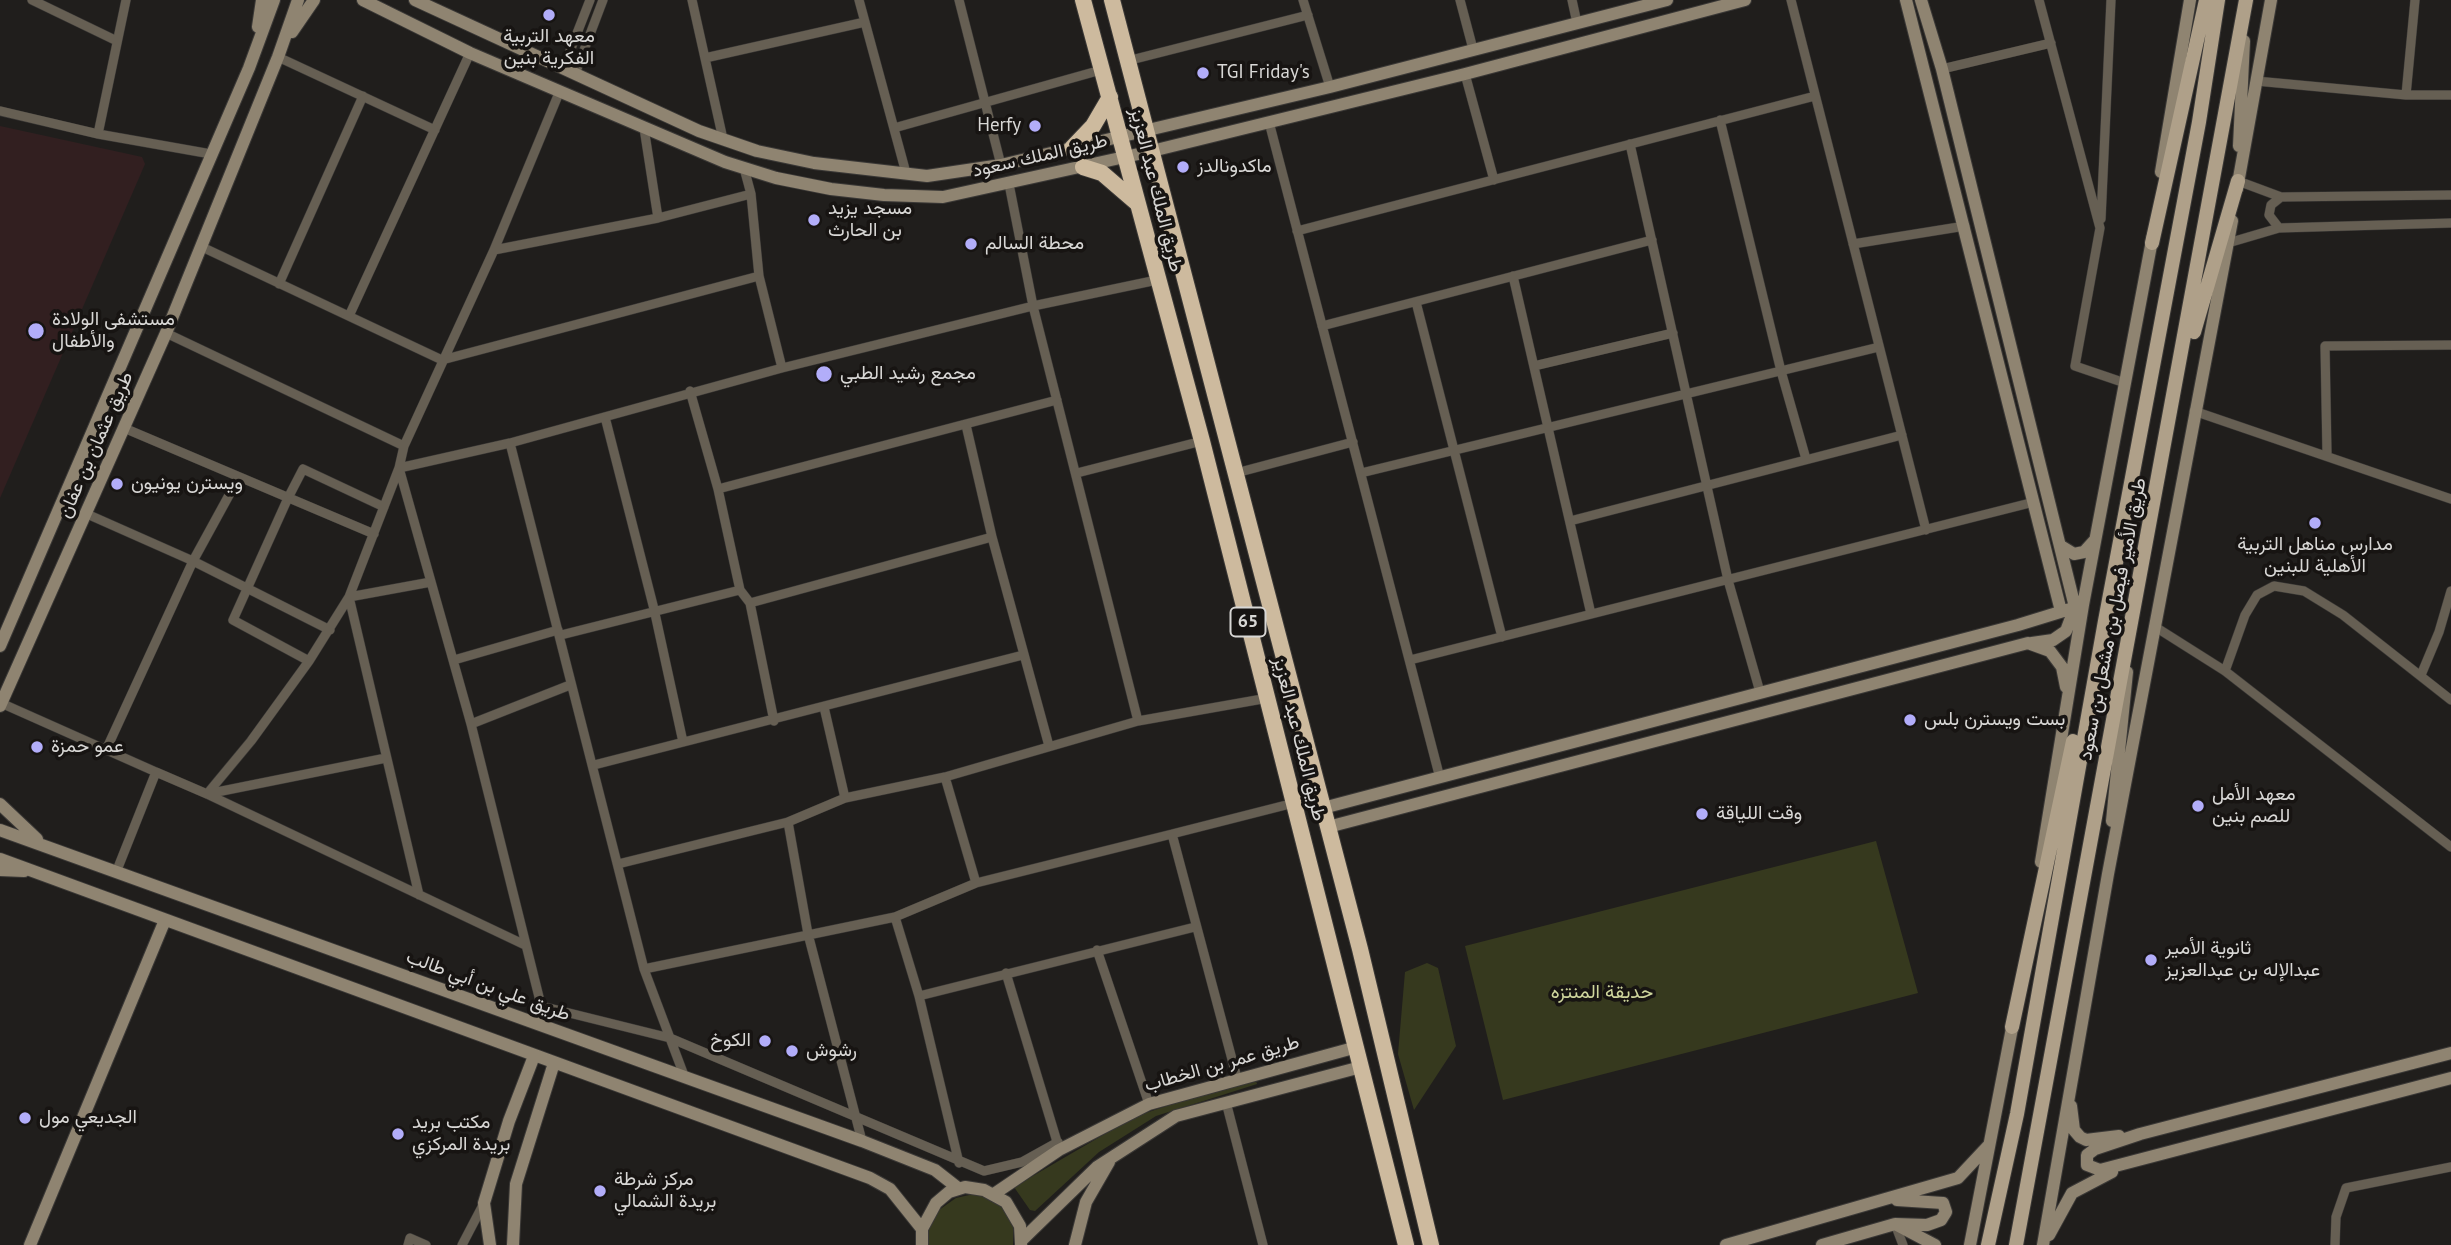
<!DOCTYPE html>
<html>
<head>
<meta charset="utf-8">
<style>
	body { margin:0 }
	canvas { display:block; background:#201e1c }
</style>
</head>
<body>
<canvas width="2451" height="1245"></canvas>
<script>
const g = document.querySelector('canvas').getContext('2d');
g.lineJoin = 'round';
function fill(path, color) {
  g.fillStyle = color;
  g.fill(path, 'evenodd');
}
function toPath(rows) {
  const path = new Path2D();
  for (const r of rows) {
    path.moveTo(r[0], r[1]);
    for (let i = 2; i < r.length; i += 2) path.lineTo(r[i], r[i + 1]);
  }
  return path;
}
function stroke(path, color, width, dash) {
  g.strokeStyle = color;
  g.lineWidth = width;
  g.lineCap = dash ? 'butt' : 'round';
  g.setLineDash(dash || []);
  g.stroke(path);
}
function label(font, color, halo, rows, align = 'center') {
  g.font = font + ' "PT Sans",Vazirmatn,sans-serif';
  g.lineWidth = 7;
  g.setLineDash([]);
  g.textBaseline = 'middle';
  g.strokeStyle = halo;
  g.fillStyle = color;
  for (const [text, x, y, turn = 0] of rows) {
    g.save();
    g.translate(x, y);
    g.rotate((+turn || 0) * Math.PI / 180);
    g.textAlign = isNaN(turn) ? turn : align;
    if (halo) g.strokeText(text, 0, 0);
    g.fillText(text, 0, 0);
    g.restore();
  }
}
const medical = toPath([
	[0,126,142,157,145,164,0,498]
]);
const green = toPath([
	[1876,841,1918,993,1503,1100,1465,946],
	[1427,963,1438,968,1456,1046,1414,1110,1398,1054,1405,972],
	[1256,1081,1257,1084,1156,1116,1099,1152,1035,1211,1030,1210,1014,1187,1134,1117,1208,1092],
	[974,1194,992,1198,1005,1210,1013,1227,1013,1245,929,1245,928,1226,939,1210,956,1198]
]);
const street = toPath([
	[32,0,117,41],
	[692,0,723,139],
	[859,0,906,173],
	[959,0,1001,165],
	[1303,0,1330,87],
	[1460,0,1473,49],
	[1572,0,1577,23],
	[1791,0,1926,530],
	[2039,0,2100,228,2075,366,2125,383],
	[278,57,435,130],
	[705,58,865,22],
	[1127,61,1308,15],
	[563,69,590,0],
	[1942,69,2051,43],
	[575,74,603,0],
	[1465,74,1494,180],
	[2256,81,2406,95,2451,95],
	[2406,95,2415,0],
	[0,111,98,134,211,154],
	[1720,120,1781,371,1806,459],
	[1269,122,1440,778],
	[644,128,658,218],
	[894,128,1101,70],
	[98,134,126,0],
	[1630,144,1728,580,1760,692],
	[744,168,751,194,759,276,782,368],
	[2238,181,2281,197,2451,195],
	[1009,184,1033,306,1138,721],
	[2101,219,2111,0],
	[2279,228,2269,215,2271,205,2281,197],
	[1297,231,1815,96],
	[2228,243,2279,228,2451,223],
	[1853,244,1965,226],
	[202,247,442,360,759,276],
	[494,250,658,218,751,194],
	[1513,276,1591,614],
	[279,284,363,96],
	[1416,302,1502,637],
	[349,316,470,53],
	[1322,326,1652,240],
	[166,333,404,446],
	[1534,366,1673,333],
	[690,391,718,489,740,590,750,603,774,721],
	[2194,411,2451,499],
	[605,417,654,609,683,742],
	[966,425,992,537,1049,746],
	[124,428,374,534],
	[510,443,644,969,685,1078],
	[2327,454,2325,346,2451,345],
	[1077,473,1202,441],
	[1236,473,1353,442],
	[1361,473,1879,347],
	[718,489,1057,400],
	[87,514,193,561,330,630],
	[1570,521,1902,435],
	[750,603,992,537],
	[2157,628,2225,671,2451,847],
	[561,635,740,590],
	[454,660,558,630],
	[1410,660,2034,502],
	[309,661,233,620,288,498,303,469,384,507],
	[2225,671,2245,615,2257,595,2274,586,2304,591,2343,615,2451,700],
	[2421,675,2439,632,2451,591],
	[1,703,156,772],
	[824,707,845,798],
	[471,724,570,685],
	[106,750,193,561,239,477],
	[594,765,1023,655],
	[945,777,976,883],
	[207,794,525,945],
	[207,794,386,758],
	[788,822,808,934,862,1141],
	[1172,834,1294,803],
	[618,864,788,822,845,798,945,777,1138,721,1268,698],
	[117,870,156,772,207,794,251,741,309,661,349,597,399,468,404,446,494,250,559,93],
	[419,895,349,597,431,582],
	[895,917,919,996,959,1163],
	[1097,950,1149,1104],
	[644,969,895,917,976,883,1172,834,1237,1078],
	[1006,973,1058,1145],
	[919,996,1195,927],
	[541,1006,670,1038,984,1171,1022,1162,1058,1142],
	[540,1025,543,1013,471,724,399,468,510,443,782,368,1033,306,1157,280],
	[1226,1102,1263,1245],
	[1895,1224,1903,1245],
	[408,1245,410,1238,426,1245],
	[462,1245,484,1203],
	[2335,1245,2336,1217,2346,1188,2451,1167]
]);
const secondary = toPath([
	[363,0,470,53,725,162,776,178,831,189,884,195,943,197,1152,151,1465,74,1745,0],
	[415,0,699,131,757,151,814,163,927,176,1001,165,1072,148,1330,87,1667,0],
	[1906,0,2061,611],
	[1921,0,1942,69,2075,607,2066,631,2053,640,2032,643],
	[258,27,262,0],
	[292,32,314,0],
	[2239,146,2244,41],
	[2161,172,2190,0],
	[2237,189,2271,0],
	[2061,546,2074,554,2084,552,2094,541],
	[0,646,249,68,274,0],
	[0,706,166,333,278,57,298,0],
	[0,804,37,839],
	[1323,808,2018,625,2083,605],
	[2112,821,2127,672],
	[1328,827,2028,643,2050,651,2062,667,2066,687],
	[0,830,862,1141,935,1170,958,1188],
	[0,859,870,1178,890,1189,922,1229],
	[2041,862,2083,605,2153,235],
	[0,870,24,871],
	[2451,1053,2140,1134,2095,1149,2087,1155,2087,1165,2100,1170,2451,1078],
	[2071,1106,2074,1130,2080,1137,2086,1140,2119,1136],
	[994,1194,1059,1150,1149,1104,1357,1047],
	[1895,1224,1927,1225,1941,1220,1946,1212,1943,1203,1897,1200],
	[2049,1235,2072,1193,2112,1172],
	[1022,1240,1097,1167,1176,1116,1361,1067],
	[30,1245,165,920],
	[490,1245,484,1203,509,1121,534,1056],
	[513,1245,516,1184,554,1063],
	[922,1245,922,1229,936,1203,949,1192,965,1187,984,1190,1006,1202,1020,1226,1021,1244],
	[1075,1245,1086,1202,1109,1162],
	[1726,1245,1958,1178,1988,1146],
	[1822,1245,1895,1224,1935,1245],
	[1970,1245,2014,1018],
	[2043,1245,2108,874,2232,221]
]);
const primary = toPath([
	[2152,243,2206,0],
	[2194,332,2238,181],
	[2012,1027,2073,741],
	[1988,1245,2017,1114,2105,621,2199,122,2218,0],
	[2016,1245,2246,0]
]);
const highway = toPath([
	[1083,0,1202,441,1406,1245],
	[1112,0,1360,949,1431,1245],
	[1072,148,1093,126,1110,97],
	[1083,167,1102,173,1138,204]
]);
const markers = [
	[549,15,7,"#b2adf9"],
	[1203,73,7,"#b2adf9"],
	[1035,126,7,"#b2adf9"],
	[1183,167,7,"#b2adf9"],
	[814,220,7,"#b2adf9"],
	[971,244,7,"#b2adf9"],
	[36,331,9,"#b2adf9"],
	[824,374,9,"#b2adf9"],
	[117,484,7,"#b2adf9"],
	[2315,523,7,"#b2adf9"],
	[1910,720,7,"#b2adf9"],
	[37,747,7,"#b2adf9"],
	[2198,806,7,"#b2adf9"],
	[1702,814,7,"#b2adf9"],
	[2151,960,7,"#b2adf9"],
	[765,1041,7,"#b2adf9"],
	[792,1051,7,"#b2adf9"],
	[25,1118,7,"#b2adf9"],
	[398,1134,7,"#b2adf9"],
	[600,1191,7,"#b2adf9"]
];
const shields = [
	[1248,622,35]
];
const shieldNames = [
	["65",1248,622]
];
const poiNames = [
	["معهد التربية",549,37,"center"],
	["الفكرية بنين",549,59,"center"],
	["TGI Friday's",1217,73],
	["Herfy",1021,126,"right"],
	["ماكدونالدز",1197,167],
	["مسجد يزيد",828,209],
	["بن الحارث",828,231],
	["محطة السالم",985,244],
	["مستشفى الولادة",52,320],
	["والأطفال",52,342],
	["مجمع رشيد الطبي",840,374],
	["ويسترن يونيون",131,484],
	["مدارس مناهل التربية",2315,545,"center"],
	["الأهلية للبنين",2315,567,"center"],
	["بست ويسترن بلس",1924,720],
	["عمو حمزة",51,747],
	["معهد الأمل",2212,795],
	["للصم بنين",2212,817],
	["وقت اللياقة",1716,814],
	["ثانوية الأمير",2165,949],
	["عبدالإله بن عبدالعزيز",2165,971],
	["الكوخ",751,1041,"right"],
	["رشوش",806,1051],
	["الجديعي مول",39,1118],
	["مكتب بريد",412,1123],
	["بريدة المركزي",412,1145],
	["مركز شرطة",614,1180],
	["بريدة الشمالي",614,1202]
];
const streetNames = [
	["طريق الملك سعود",1040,156,-13],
	["طريق الملك عبد العزيز",1156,190,76],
	["طريق عثمان بن عفان",96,445,-66],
	["طريق الأمير فيصل بن مشعل بن سعود",2113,619,-79],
	["طريق الملك عبد العزيز",1299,739,76],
	["طريق علي بن أبي طالب",488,986,20],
	["طريق عمر بن الخطاب",1222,1064,-16]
];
const parkNames = [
	["حديقة المنتزه",1602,993]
];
fill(medical, '#321f20');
fill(green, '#36391e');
stroke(street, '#3a3836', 10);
stroke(secondary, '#3a3836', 14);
stroke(primary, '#3a3836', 16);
stroke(highway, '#3a3836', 18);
stroke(street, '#665f53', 9);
stroke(secondary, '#8f8471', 12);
stroke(primary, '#afa089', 14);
stroke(highway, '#cdba9e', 16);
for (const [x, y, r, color] of markers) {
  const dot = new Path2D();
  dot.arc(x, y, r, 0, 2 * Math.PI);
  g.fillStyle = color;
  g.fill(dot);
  stroke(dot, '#171412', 2.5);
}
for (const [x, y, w] of shields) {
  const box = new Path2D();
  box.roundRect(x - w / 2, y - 14.5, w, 29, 5);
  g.fillStyle = '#171412';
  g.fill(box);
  stroke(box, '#d8d7d5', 2);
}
label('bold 18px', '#d8d7d5', null, shieldNames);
label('19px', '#d8d7d5', '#171412', poiNames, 'left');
label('19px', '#d8d7d5', '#171412', streetNames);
label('19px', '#cfd69d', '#171412', parkNames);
</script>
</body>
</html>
